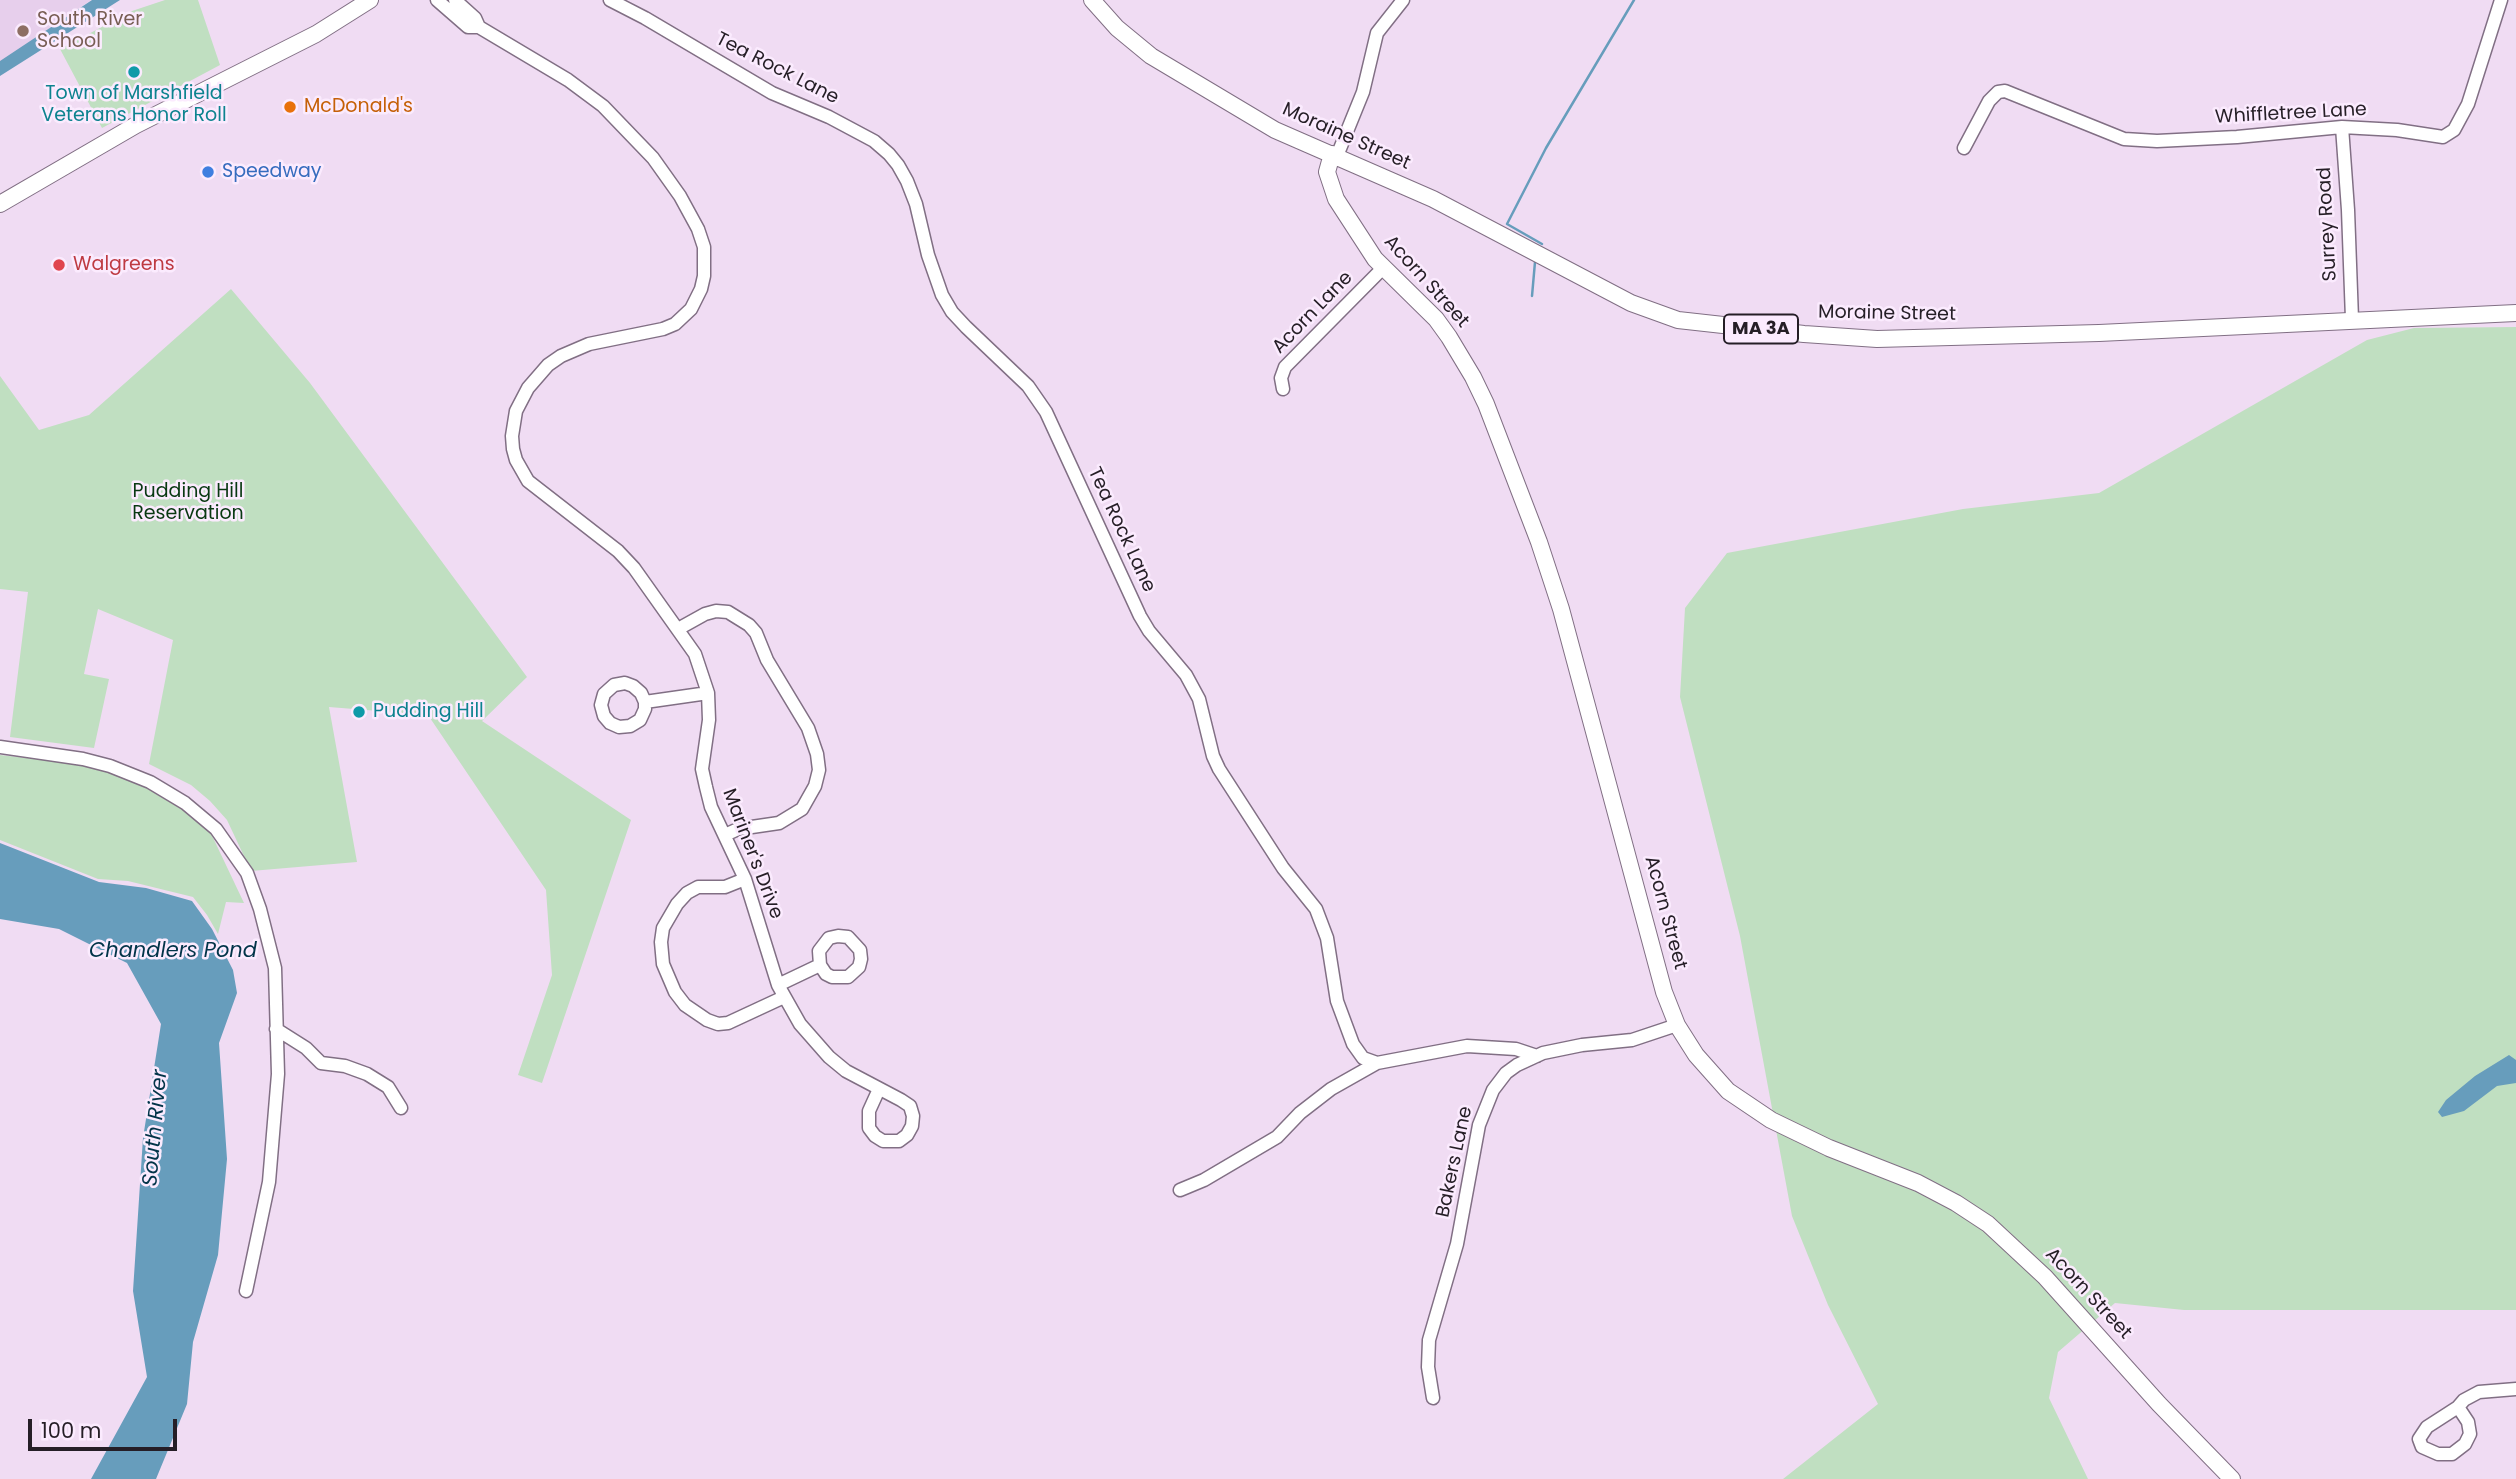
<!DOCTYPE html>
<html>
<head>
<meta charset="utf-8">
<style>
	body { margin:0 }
	#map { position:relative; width:2516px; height:1479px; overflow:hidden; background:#f0dcf3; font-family:Poppins,sans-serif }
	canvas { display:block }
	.scale { position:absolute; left:28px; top:1419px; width:149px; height:32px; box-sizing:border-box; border:4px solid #251e26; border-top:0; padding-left:9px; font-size:21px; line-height:24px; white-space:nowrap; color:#251e26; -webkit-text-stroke:5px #fbebfe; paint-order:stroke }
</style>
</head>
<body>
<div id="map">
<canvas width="2516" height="1479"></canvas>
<div class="scale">100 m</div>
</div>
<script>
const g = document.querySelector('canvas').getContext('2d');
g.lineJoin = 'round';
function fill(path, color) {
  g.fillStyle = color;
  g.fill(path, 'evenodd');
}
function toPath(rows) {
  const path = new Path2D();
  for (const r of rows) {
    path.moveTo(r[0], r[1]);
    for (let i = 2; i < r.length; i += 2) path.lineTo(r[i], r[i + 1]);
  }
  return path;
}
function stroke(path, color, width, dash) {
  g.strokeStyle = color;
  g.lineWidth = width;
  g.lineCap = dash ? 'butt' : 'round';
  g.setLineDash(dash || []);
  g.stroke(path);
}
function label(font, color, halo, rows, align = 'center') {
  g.font = font + ' Poppins,sans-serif';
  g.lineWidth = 5;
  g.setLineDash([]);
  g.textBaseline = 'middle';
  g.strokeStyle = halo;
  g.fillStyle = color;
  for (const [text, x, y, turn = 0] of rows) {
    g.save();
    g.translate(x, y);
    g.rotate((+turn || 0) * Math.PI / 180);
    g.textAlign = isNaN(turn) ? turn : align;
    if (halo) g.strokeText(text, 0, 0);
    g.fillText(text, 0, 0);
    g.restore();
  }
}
const built = toPath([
	[0,0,91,0,0,63]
]);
const green = toPath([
	[165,0,198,0,220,65,102,128,60,49,132,11],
	[231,289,310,383,527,677,482,721,631,820,542,1083,518,1075,552,975,546,890,428,715,329,707,357,862,251,871,227,820,210,801,191,785,149,764,173,640,98,609,84,674,109,679,94,748,10,737,28,592,0,589,0,376,39,430,89,415],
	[2516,327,2516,1310,2184,1310,2115,1303,2058,1352,2049,1398,2088,1479,1783,1479,1878,1404,1828,1305,1792,1216,1740,936,1680,697,1685,608,1727,553,1963,509,2099,493,2367,340,2414,328],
	[0,755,99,766,138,778,207,825,244,903,226,902,218,934,207,915,193,897,128,881,98,879,0,840]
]);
const water = toPath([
	[92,0,120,0,0,76,0,61],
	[0,843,99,882,146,888,192,901,212,929,233,970,237,993,219,1043,227,1159,218,1255,193,1342,187,1404,156,1479,91,1479,147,1377,133,1291,143,1138,161,1024,127,963,59,929,0,919],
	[2509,1055,2516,1060,2516,1083,2497,1086,2464,1111,2442,1117,2438,1112,2446,1100,2475,1076]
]);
const stream = toPath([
	[1542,244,1507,224,1546,148,1634,0],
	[1532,296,1535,262]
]);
const minor = toPath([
	[437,0,468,27,479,27,568,80,603,106,653,158,680,196,698,229,704,247,704,276,701,289,691,309,675,324,663,329,589,344,561,356,548,365,528,388,516,411,512,436,513,449,516,460,528,481,618,551,634,568,695,654,708,693,709,720,702,769,706,787,711,807,745,879,778,985,800,1024,829,1057,846,1071,901,1100,910,1106,913,1116,912,1126,907,1135,899,1141,883,1141,875,1136,869,1128,869,1111,879,1089],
	[455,0,475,18,479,27],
	[610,0,645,18,772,93,829,117,874,141,889,154,898,165,907,181,916,204,928,255,942,295,952,312,966,327,1028,386,1046,412,1140,616,1149,631,1186,675,1199,699,1213,756,1219,769,1283,868,1316,909,1327,938,1337,1001,1353,1044,1363,1058,1377,1063,1467,1046,1516,1049,1537,1056],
	[2342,127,2348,210,2352,319],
	[1964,148,1989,101,1998,92,2005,91,2124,139,2157,141,2237,137,2342,127,2397,130,2443,137,2454,130,2468,104,2501,0],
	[1337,156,1363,92,1377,33,1403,0],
	[1283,389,1281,378,1285,367,1383,268],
	[678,629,705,614,716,611,728,612,749,625,756,633,767,660,808,728,817,754,819,770,815,786,802,809,779,823,738,829,725,835],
	[645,702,645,709,640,720,630,726,619,727,610,723,604,716,601,705,604,694,614,685,625,683,633,686,641,693,645,702,708,693],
	[0,747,83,759,110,766,150,782,185,803,216,829,247,873,260,909,275,968,278,1074,269,1182,246,1291],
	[745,879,725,887,698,887,687,893,677,904,663,928,661,942,663,964,675,992,685,1005,707,1020,718,1024,728,1023,784,997],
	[778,985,820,965,826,974,832,977,848,977,859,967,861,959,860,950,848,937,838,936,829,938,819,951,820,965],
	[276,1029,306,1048,321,1063,345,1066,367,1074,388,1087,401,1108],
	[1180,1190,1204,1180,1277,1137,1300,1113,1331,1089,1377,1063],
	[1433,1398,1428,1367,1429,1340,1457,1244,1479,1125,1493,1090,1506,1073,1517,1065,1543,1053,1582,1045,1632,1040,1677,1025],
	[2458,1407,2468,1422,2470,1434,2465,1444,2452,1454,2438,1454,2422,1447,2419,1439,2427,1427,2458,1407,2464,1400,2479,1392,2516,1389]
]);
const major = toPath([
	[1092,0,1117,28,1151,56,1275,130,1433,199,1631,303,1678,320,1804,334,1877,339,2099,333,2516,313],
	[1332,154,1327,172,1336,199,1375,259,1436,319,1449,337,1473,377,1486,404,1539,542,1561,609,1664,992,1677,1025,1696,1055,1728,1091,1771,1120,1829,1148,1918,1183,1956,1203,1988,1224,2045,1277,2159,1404,2232,1479],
	[0,204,136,125,316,34,370,0]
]);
const markers = [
	[23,31,7,"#8d6e63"],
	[134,72,7,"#0f9aa8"],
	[290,107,7,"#e8710a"],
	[208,172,7,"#3f7fe0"],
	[59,265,7,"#e0444e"],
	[359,712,7,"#0f9aa8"]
];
const shields = [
	[1761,329,74]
];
const shieldNames = [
	["MA 3A",1761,329]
];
const educationNames = [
	["South River",37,20],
	["School",37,42]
];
const streetNames = [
	["Tea Rock Lane",777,69,27],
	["Whiffletree Lane",2291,114,-3],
	["Moraine Street",1346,137,24],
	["Surrey Road",2328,224,-93],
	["Acorn Street",1426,282,48],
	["Acorn Lane",1313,313,-46],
	["Moraine Street",1887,314,1],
	["Tea Rock Lane",1121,530,65],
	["Mariner's Drive",752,854,69],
	["Acorn Street",1665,913,75],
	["Bakers Lane",1455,1162,-78],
	["Acorn Street",2088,1294,47]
];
const cultureNames = [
	["Town of Marshfield",134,94],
	["Veterans Honor Roll",134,116],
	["Pudding Hill",373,712,"left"]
];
const foodNames = [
	["McDonald's",304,107]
];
const shopNames = [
	["Speedway",222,172]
];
const healthNames = [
	["Walgreens",73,265]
];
const parkNames = [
	["Pudding Hill",188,492],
	["Reservation",188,514]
];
const waterNames = [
	["Chandlers Pond",173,952],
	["South River",156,1128,-85]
];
fill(built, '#e7cfec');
fill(green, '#c0dfc1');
fill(water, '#679dbc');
stroke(stream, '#679dbc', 2.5);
stroke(minor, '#816f84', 15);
stroke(major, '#816f84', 18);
stroke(minor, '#fff', 12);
stroke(major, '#fff', 16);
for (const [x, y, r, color] of markers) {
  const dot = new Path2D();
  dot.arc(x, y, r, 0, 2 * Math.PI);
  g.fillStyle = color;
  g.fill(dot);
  stroke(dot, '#fbebfe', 2.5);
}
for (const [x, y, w] of shields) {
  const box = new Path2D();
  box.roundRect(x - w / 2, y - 14.5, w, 29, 5);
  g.fillStyle = '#fbebfe';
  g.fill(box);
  stroke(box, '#251e26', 2);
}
label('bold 18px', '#251e26', null, shieldNames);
label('19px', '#785e54', '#fbebfe', educationNames, 'left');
label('19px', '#251e26', '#fbebfe', streetNames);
label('19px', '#0d838f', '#fbebfe', cultureNames);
label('19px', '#c56008', '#fbebfe', foodNames, 'left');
label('19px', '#366cbe', '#fbebfe', shopNames, 'left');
label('19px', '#be3a42', '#fbebfe', healthNames, 'left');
label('19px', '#093912', '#fbebfe', parkNames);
label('italic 21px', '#023449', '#fbebfe', waterNames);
</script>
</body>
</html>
